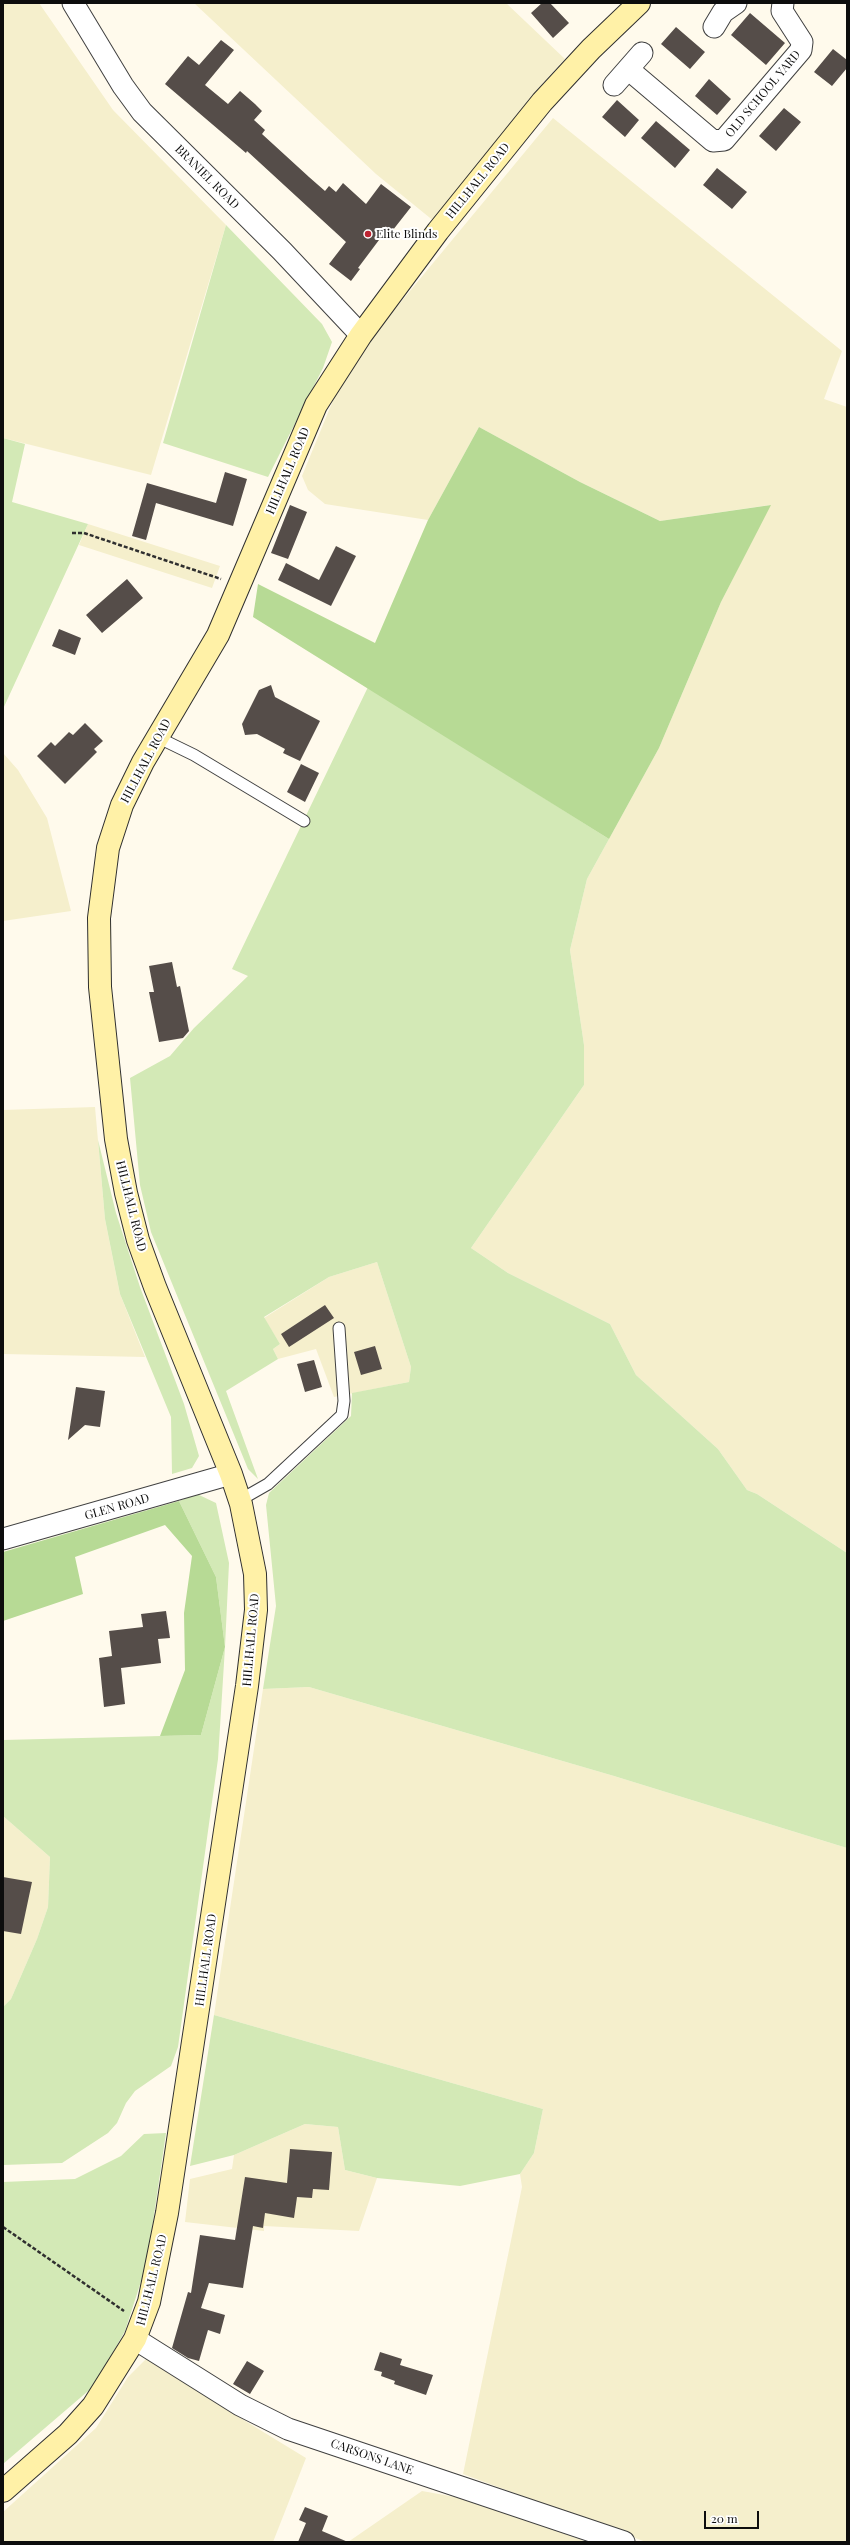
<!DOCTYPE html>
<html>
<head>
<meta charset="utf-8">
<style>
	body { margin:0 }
	#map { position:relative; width:850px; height:2545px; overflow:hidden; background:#fffaec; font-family:"Playfair Display",serif }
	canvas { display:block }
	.frame { position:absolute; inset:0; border:4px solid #0d0d0d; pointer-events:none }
	.scale { position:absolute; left:704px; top:2511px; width:55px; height:18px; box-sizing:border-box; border:2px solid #0d0d0d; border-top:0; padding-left:5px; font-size:12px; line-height:14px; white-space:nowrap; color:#0d0d0d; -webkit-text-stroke:3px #fff; paint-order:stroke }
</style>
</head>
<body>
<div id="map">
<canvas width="850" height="2545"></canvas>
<div class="frame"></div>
<div class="scale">20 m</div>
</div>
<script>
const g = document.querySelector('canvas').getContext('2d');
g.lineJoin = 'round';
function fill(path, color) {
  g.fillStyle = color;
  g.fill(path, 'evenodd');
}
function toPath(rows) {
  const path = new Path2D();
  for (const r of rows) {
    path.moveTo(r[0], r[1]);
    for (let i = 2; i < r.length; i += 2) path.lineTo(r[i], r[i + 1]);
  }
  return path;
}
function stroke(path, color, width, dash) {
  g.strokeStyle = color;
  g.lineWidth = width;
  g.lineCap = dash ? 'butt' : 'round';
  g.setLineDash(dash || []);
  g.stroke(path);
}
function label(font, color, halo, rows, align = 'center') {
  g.font = font + ' "Playfair Display",serif';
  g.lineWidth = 4;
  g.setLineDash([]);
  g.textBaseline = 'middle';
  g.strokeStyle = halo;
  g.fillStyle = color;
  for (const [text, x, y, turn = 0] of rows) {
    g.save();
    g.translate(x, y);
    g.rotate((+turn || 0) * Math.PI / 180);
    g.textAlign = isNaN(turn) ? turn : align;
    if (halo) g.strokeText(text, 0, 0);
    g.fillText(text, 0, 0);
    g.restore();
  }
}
const farmland = toPath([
	[3,3,39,3,113,110,226,225,151,475,3,438],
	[194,3,506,3,565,59,542,84,435,222,376,174],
	[553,118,842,351,824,399,847,407,847,1553,757,1494,747,1490,718,1449,636,1375,610,1324,508,1273,471,1248,584,1085,584,1045,570,950,587,879,659,748,721,602,770,505,660,521,580,482,479,427,428,520,325,504,308,490,302,476,334,398,362,349],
	[88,524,220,566,212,588,79,545],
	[3,753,18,770,47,818,71,911,3,921],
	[95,1107,105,1219,120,1294,145,1357,3,1354,3,1110],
	[377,1262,411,1367,409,1382,334,1397,316,1349,278,1359,273,1349,280,1344,264,1318,329,1277],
	[309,1687,614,1776,847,1848,847,2542,646,2542,463,2474,522,2187,520,2174,534,2153,543,2109,214,2015,263,1689],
	[3,1816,50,1857,48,1907,37,1939,11,1999,3,2007],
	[305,2124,338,2127,345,2170,377,2178,359,2231,264,2226,264,2231,185,2222,190,2179,232,2169,234,2155],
	[148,2357,219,2405,306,2458,273,2542,3,2542,3,2512,96,2428,128,2377],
	[422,2491,472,2500,587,2542,348,2542]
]);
const green = toPath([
	[226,225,322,324,332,342,323,368,268,477,163,443],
	[3,438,25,444,12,502,88,524,3,709],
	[368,687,609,839,587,879,570,950,584,1045,584,1085,471,1248,508,1273,610,1324,636,1375,718,1449,747,1490,757,1494,847,1553,847,1848,614,1776,309,1687,263,1689,276,1606,266,1505,269,1493,351,1416,352,1393,409,1382,411,1367,377,1262,329,1277,264,1317,280,1344,273,1349,278,1359,226,1391,258,1479,248,1469,151,1232,140,1185,130,1078,170,1056,194,1028,248,976,232,969],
	[98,1140,116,1213,140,1287,184,1404,199,1456,192,1468,172,1474,171,1417,120,1294,105,1219],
	[197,1494,216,1503,229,1563,225,1647,218,1759,178,2047,171,2066,135,2091,126,2103,117,2123,108,2133,62,2163,3,2165,3,2007,11,1999,37,1939,48,1907,50,1857,3,1816,3,1740,201,1735,225,1647,216,1577,179,1501],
	[214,2015,543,2109,534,2153,520,2174,460,2186,377,2178,345,2170,338,2127,305,2124,234,2155,190,2166],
	[166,2133,147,2263,125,2331,94,2386,3,2464,3,2182,75,2179,121,2156,144,2134]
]);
const forest = toPath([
	[479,427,580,482,660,521,771,505,721,602,659,748,609,839,253,617,258,584,375,643,428,520],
	[179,1501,216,1577,225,1647,201,1735,160,1736,185,1670,184,1613,192,1556,165,1525,75,1557,83,1594,3,1621,3,1552]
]);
const building = toPath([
	[542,3,550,3,569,23,553,38,531,13],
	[750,13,785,43,766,65,731,35],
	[676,27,705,52,690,69,661,44],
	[221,40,234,50,205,85,228,104,240,91,255,104,262,111,254,120,265,130,262,134,309,177,325,191,329,186,336,192,343,183,366,204,381,184,411,207,389,235,385,232,358,268,360,269,351,281,329,264,346,242,247,151,246,153,165,84,188,56,199,65],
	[833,49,847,60,847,68,832,86,814,72],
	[709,79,731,99,717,115,695,96],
	[617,100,639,120,625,137,602,117],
	[784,108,801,122,776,151,759,136],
	[656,121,690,150,675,168,641,138],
	[717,168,747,192,732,209,703,185],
	[225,472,247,479,233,526,156,503,146,540,132,536,147,483,216,503],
	[290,505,307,512,288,559,271,553],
	[336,546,356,556,331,606,278,580,286,563,319,580],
	[127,579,143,598,102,633,86,615],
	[59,629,81,638,75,655,52,646],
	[271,685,275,697,320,721,300,761,283,753,285,749,257,734,245,735,242,724,259,690],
	[85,723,103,741,94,749,97,752,65,784,37,756,51,742,55,746,69,732,73,735],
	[301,764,319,773,305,802,287,792],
	[172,962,177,987,180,986,189,1031,183,1038,159,1042,149,992,154,992,149,966],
	[325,1305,334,1318,289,1347,281,1334],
	[375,1346,382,1369,361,1375,354,1352],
	[314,1360,322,1387,305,1392,297,1364],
	[76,1387,105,1391,100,1427,85,1425,68,1440],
	[166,1611,170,1638,158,1639,161,1663,121,1668,125,1704,104,1707,99,1658,112,1656,109,1631,143,1627,141,1614],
	[3,1877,32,1882,21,1934,3,1931],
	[290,2149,332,2152,329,2190,313,2189,312,2198,297,2197,294,2218,265,2213,263,2228,253,2226,243,2288,209,2283,201,2308,225,2315,220,2334,208,2330,199,2361,188,2358,172,2348,188,2292,191,2293,200,2235,235,2240,245,2177,287,2183],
	[380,2352,402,2359,400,2365,433,2375,426,2395,394,2384,395,2381,381,2376,382,2372,374,2370],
	[247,2361,264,2371,250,2394,233,2384],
	[305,2507,328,2516,322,2531,348,2542,298,2542,306,2523,299,2520]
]);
const path = toPath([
	[72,533,84,533,221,579],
	[3,2227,124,2311]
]);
const lane = toPath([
	[157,737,194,755,304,821],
	[240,1500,268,1484,342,1415,344,1401,339,1328]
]);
const street = toPath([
	[73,3,123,86,142,112,282,251,361,335],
	[714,27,723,12,736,3],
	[628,69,713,141,724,140,801,50,802,42,782,11,783,3],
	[614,85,642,53],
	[3,1539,231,1474],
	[135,2339,240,2405,288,2429,624,2542]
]);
const secondary = toPath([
	[3,2491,68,2434,93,2406,135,2339,149,2302,167,2213,247,1686,256,1610,255,1574,241,1504,231,1474,155,1287,138,1240,126,1193,116,1139,100,987,99,918,108,848,122,805,143,762,218,635,316,405,361,335,438,231,542,102,591,49,639,3]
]);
const markers = [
	[368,234,4,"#bd2432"]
];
const streetNames = [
	["OLD SCHOOL YARD",763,94,-50],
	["BRANIEL ROAD",207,177,45],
	["HILLHALL ROAD",478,181,-51],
	["HILLHALL ROAD",288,471,-67],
	["HILLHALL ROAD",146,761,-62],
	["HILLHALL ROAD",131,1206,76],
	["GLEN ROAD",117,1507,-16],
	["HILLHALL ROAD",251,1640,-85],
	["HILLHALL ROAD",206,1960,-82],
	["HILLHALL ROAD",152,2280,-76],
	["CARSONS LANE",372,2457,19]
];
const poiNames = [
	["Elite Blinds",376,234]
];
fill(farmland, '#f5efcc');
fill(green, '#d3e9b6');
fill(forest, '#b7da95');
fill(building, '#554d49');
stroke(lane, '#404040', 13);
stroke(street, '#404040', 23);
stroke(secondary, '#2f2f2f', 24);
stroke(path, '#2f2f2f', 2.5, [4, 2]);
stroke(lane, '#fff', 11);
stroke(street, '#fff', 21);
stroke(secondary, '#fff1a7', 22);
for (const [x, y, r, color] of markers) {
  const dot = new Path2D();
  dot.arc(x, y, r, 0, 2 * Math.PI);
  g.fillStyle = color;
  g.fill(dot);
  stroke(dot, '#fff', 1.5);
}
label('12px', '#0d0d0d', '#fff', streetNames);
label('12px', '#0d0d0d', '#fff', poiNames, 'left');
</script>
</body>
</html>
